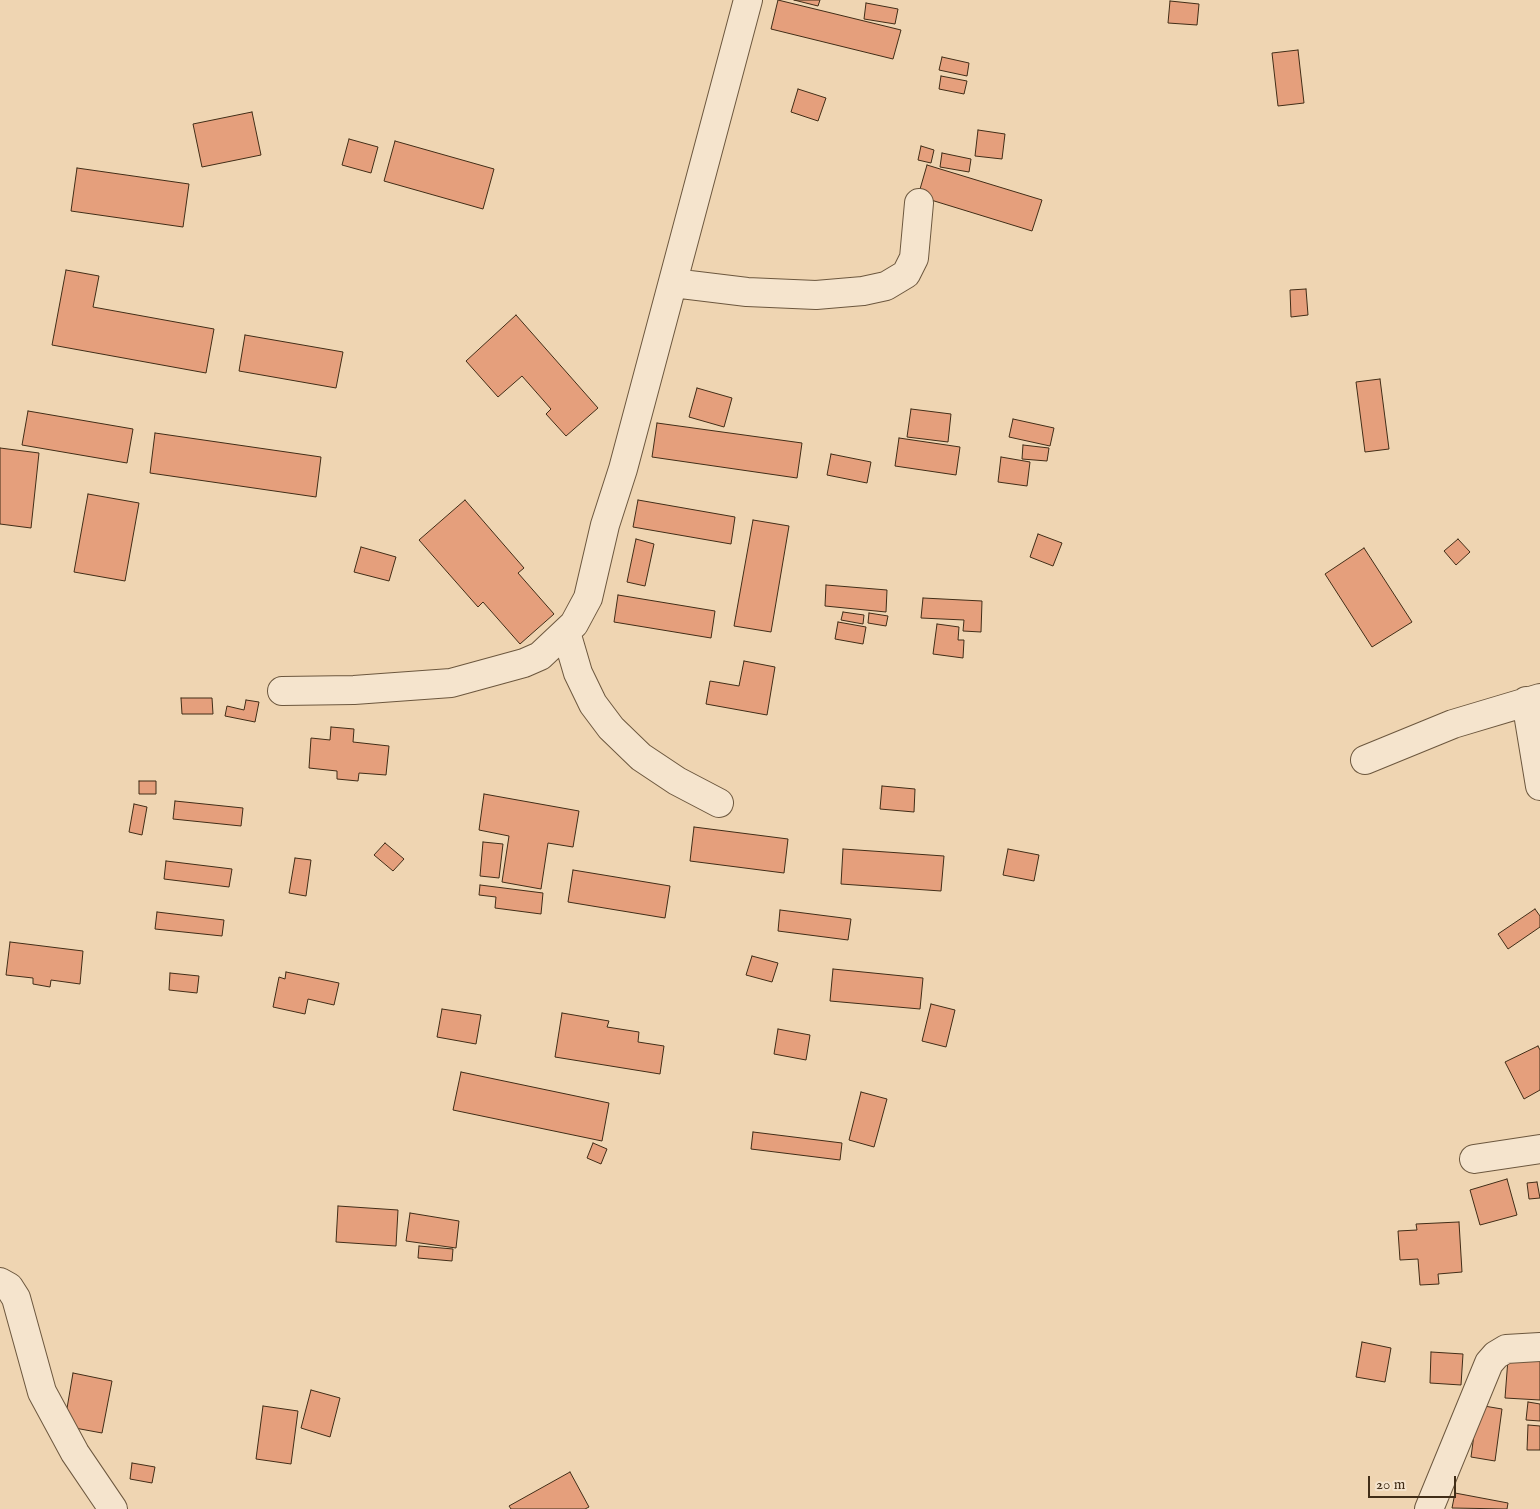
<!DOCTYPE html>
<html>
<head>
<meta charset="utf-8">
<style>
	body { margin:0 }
	#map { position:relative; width:1540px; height:1509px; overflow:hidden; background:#efd5b2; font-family:"IM FELL English",serif }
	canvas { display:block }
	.scale { position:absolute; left:1368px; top:1476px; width:88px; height:22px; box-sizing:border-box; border:2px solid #412d17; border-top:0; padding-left:6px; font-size:15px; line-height:18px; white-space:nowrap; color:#412d17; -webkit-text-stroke:4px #f5e4cd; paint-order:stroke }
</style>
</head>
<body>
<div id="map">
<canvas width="1540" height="1509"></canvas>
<div class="scale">20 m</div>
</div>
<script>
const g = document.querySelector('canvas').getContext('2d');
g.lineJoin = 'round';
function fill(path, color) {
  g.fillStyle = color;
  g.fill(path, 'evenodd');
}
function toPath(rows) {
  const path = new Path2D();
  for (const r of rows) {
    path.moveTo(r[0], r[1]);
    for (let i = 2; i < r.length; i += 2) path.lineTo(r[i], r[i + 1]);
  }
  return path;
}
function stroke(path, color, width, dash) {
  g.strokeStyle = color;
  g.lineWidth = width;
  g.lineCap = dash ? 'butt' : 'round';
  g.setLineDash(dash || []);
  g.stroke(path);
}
const building = toPath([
	[778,0,901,30,893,59,771,29,778,0],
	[794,0,820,0,818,6,794,0],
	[1170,1,1199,4,1197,25,1168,23,1170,1],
	[866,3,898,9,895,24,864,19,866,3],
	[1298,50,1304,103,1278,106,1272,53,1298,50],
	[942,57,969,63,967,76,939,70,942,57],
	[941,76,967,81,964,94,939,89,941,76],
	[798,89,826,98,818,121,791,112,798,89],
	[252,112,261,155,202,167,193,124,252,112],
	[978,130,1005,134,1002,159,975,156,978,130],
	[349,139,378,147,371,173,342,165,349,139],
	[395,141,494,169,483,209,384,181,395,141],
	[921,146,934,150,931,163,918,160,921,146],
	[942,153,971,159,969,172,940,167,942,153],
	[927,165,1042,200,1032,231,918,196,927,165],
	[77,168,189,184,183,227,71,211,77,168],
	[66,270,99,276,93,307,214,329,206,373,52,345,66,270],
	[1306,289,1308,315,1291,317,1290,290,1306,289],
	[516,315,598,408,566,436,546,414,551,409,522,376,498,397,466,361,516,315],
	[245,335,343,352,336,388,239,371,245,335],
	[1380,379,1389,449,1365,452,1356,382,1380,379],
	[697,388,732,398,724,427,689,417,697,388],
	[911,409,951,414,948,442,907,437,911,409],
	[28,411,133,429,127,463,22,445,28,411],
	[1013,419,1054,428,1050,446,1009,437,1013,419],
	[657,423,802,443,797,478,652,457,657,423],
	[155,433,321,457,316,497,150,473,155,433],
	[899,438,960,447,956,475,895,466,899,438],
	[1023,445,1049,448,1047,461,1022,459,1023,445],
	[0,448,39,453,31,528,0,524,0,448],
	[831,454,871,462,867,483,827,475,831,454],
	[1001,457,1030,462,1027,486,998,482,1001,457],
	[88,494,139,503,125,581,74,572,88,494],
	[465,500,524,568,518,573,554,614,520,644,483,602,478,607,419,540,465,500],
	[638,500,735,517,731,544,633,527,638,500],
	[753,520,789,526,771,632,734,626,753,520],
	[1038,534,1062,543,1053,566,1030,557,1038,534],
	[636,539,654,544,645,586,627,582,636,539],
	[1458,539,1470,552,1456,565,1444,551,1458,539],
	[361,547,396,557,389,581,354,572,361,547],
	[1364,548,1412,622,1372,647,1325,574,1364,548],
	[826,585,887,590,886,612,825,606,826,585],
	[618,595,715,611,711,638,614,622,618,595],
	[923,598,982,601,981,632,963,631,964,620,921,618,923,598],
	[843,612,864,615,863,624,841,620,843,612],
	[869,613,888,616,886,626,868,623,869,613],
	[838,622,866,627,863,644,835,639,838,622],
	[937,624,959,627,958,640,964,640,963,658,933,654,937,624],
	[744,661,775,667,767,715,706,704,710,681,739,686,744,661],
	[181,698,212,698,213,714,182,714,181,698],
	[246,700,259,702,255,722,225,716,227,706,244,710,246,700],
	[331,727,354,729,353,742,389,746,386,775,359,773,358,781,337,779,337,771,309,768,311,738,330,740,331,727],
	[139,781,156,781,156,794,139,794,139,781],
	[882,786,915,789,914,812,880,809,882,786],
	[484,794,579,811,573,847,548,843,541,889,502,882,509,836,479,830,484,794],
	[175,801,243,808,241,826,173,819,175,801],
	[134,804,147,807,142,835,129,832,134,804],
	[694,827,788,839,784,873,690,861,694,827],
	[483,842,503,844,499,878,480,876,483,842],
	[385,843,404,859,393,871,374,855,385,843],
	[843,849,944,856,941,891,841,884,843,849],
	[1008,849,1039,855,1034,881,1003,875,1008,849],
	[295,858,311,860,306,896,289,893,295,858],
	[166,861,232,869,229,887,164,879,166,861],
	[573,870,670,886,665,918,568,902,573,870],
	[480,885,543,893,541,914,495,908,496,897,479,895,480,885],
	[1535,909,1540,916,1540,927,1508,949,1498,934,1535,909],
	[780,910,851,919,848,940,778,931,780,910],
	[157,912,224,920,222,936,155,929,157,912],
	[10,942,83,951,80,984,51,980,50,987,33,984,33,978,6,975,10,942],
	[752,956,778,963,772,982,746,975,752,956],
	[833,969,923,978,920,1009,830,1001,833,969],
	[286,972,339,983,334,1005,308,999,305,1014,273,1007,279,977,285,979,286,972],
	[170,973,199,976,197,993,169,990,170,973],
	[931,1004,955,1010,946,1047,922,1041,931,1004],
	[442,1009,481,1015,476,1044,437,1037,442,1009],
	[562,1013,609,1021,607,1027,639,1032,638,1042,664,1046,660,1074,555,1057,562,1013],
	[778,1029,810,1035,806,1060,774,1054,778,1029],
	[1538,1046,1540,1050,1540,1090,1524,1099,1505,1062,1538,1046],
	[461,1072,609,1103,602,1141,453,1110,461,1072],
	[861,1092,887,1099,874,1147,849,1140,861,1092],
	[753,1132,842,1143,840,1160,751,1149,753,1132],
	[593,1143,607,1149,601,1164,587,1158,593,1143],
	[1507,1179,1517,1215,1480,1225,1470,1190,1507,1179],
	[1537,1182,1540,1198,1529,1199,1527,1183,1537,1182],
	[338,1206,398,1210,396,1246,336,1242,338,1206],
	[410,1213,459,1221,456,1248,406,1241,410,1213],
	[1459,1222,1462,1272,1438,1274,1439,1284,1420,1285,1418,1259,1400,1260,1398,1231,1417,1230,1416,1224,1459,1222],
	[419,1246,453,1249,452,1261,418,1258,419,1246],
	[1362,1342,1391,1348,1385,1382,1356,1377,1362,1342],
	[1431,1352,1463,1354,1461,1385,1430,1383,1431,1352],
	[1508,1359,1540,1361,1540,1400,1505,1398,1508,1359],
	[73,1373,112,1381,102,1433,64,1426,73,1373],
	[311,1390,340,1398,330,1437,301,1428,311,1390],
	[1528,1402,1540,1404,1540,1421,1526,1420,1528,1402],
	[1478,1405,1502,1409,1495,1461,1471,1457,1478,1405],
	[263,1406,298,1411,291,1464,256,1459,263,1406],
	[1528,1425,1540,1426,1540,1450,1527,1450,1528,1425],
	[132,1463,155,1467,152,1483,130,1479,132,1463],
	[570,1472,589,1507,585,1509,511,1509,509,1506,570,1472],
	[1455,1493,1508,1503,1507,1509,1452,1508,1455,1493]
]);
const minor = toPath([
	[673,283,747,292,816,295,863,291,886,286,906,274,914,258,919,203],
	[566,632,578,673,593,704,611,728,641,757,677,781,719,803],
	[282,691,354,690,451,683,524,663,540,656,574,624,588,598,605,525,623,469,748,0],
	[1526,701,1540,786],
	[1365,760,1453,724,1540,698],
	[1474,1159,1540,1149],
	[0,1282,9,1287,16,1298,42,1392,75,1453,113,1509],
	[1429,1509,1489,1363,1496,1355,1506,1349,1540,1347]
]);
fill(building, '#e59f7c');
stroke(building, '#412d17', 1);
stroke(minor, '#6c573e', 30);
stroke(minor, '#f5e4cd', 28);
</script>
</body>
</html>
